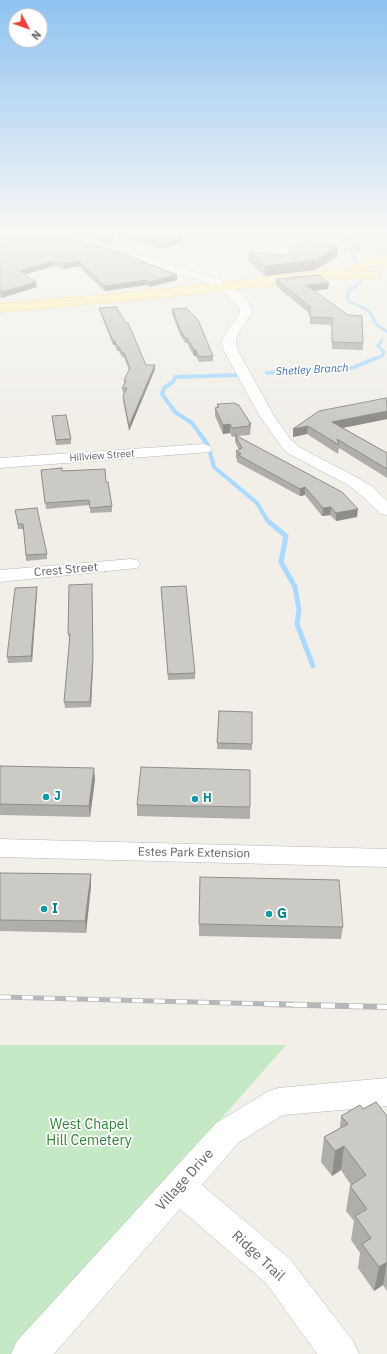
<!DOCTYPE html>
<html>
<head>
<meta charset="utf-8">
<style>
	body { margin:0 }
	#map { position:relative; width:387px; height:1354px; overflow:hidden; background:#f1efe8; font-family:"IBM Plex Sans",sans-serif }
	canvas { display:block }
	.north { position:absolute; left:8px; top:8px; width:40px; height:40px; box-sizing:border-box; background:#fff; border:1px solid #bfc1c3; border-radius:50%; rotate:131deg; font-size:11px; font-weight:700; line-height:16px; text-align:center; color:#5f6368 }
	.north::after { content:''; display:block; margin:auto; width:14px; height:18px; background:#ea4335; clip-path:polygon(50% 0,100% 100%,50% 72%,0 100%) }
</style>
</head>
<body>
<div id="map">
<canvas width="387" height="1354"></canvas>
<div class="north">N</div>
</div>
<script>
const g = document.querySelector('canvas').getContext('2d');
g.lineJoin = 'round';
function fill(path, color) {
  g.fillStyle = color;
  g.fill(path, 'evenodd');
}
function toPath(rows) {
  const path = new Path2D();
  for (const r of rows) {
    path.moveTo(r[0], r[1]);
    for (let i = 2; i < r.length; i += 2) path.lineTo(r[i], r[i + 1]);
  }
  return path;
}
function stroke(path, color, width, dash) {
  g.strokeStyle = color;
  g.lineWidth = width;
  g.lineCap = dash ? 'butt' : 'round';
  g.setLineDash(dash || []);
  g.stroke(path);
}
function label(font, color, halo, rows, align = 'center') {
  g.font = font + ' "IBM Plex Sans",sans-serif';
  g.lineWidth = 3.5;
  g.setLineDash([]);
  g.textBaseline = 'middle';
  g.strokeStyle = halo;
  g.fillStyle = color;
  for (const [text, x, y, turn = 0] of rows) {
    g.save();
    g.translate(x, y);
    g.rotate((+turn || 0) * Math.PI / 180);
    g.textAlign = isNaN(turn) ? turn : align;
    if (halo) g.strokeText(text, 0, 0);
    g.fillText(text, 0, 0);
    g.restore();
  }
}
const green = toPath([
	[323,232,387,232,387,255,372,251,345,252,334,239],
	[0,1045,286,1045,14,1354,0,1354]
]);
const streamFar2 = toPath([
	[345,232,353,241,354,246,351,250,355,262],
	[360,278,360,282,349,291,347,296,349,301,369,311,376,324,387,332],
	[374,359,382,356,384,352,378,346,382,340]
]);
const streamFar1 = toPath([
	[267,373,324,368,352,368,376,358],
	[208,445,192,423,175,412,162,394,164,388,173,382,175,377,239,375],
	[210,452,214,467,257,503,267,520,271,523]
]);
const stream = toPath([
	[269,522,286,536,281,562,295,587,299,610,297,624,313,666]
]);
const minor = toPath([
	[47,232,62,232,224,281,244,297,251,307,252,313,239,331,236,340,237,349,273,414,291,440,299,447,360,479,373,487,387,501,387,515,381,514,361,495,348,485,287,453,281,446,259,415,223,349,222,340,227,331,240,313,239,307,236,303,216,285,48,234,47,232],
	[230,232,246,232,290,243,291,245,286,248,231,234,230,232],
	[204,444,210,446,212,449,210,452,0,468,0,458,204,444],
	[131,559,137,560,140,564,137,568,0,582,0,570,131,559],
	[0,839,387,849,387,867,0,857,0,839],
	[387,1078,387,1106,283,1115,238,1143,202,1185,290,1259,353,1341,359,1354,317,1354,266,1283,180,1209,54,1354,11,1354,17,1341,216,1123,267,1092,278,1088,387,1078]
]);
const major = toPath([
	[387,258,387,266,372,266,357,271,379,272,381,275,379,278,375,279,332,278,156,298,0,312,0,304,156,290,332,270,352,271,349,268,351,265,371,259,387,258]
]);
const railFar1 = toPath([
	[0,997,308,1005]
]);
const rail = toPath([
	[265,1004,387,1007]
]);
const wall = toPath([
	[0,232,177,280,149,287,147,285,105,291,83,271,81,266,64,269,54,266,25,274,37,287,1,298,0,297],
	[66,232,163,232,183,237,183,242,161,249,115,236,112,246],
	[338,246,337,257,315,270,265,276,248,261,249,251,283,256],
	[276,279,328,289,313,291,363,343,363,350,332,349,332,325,310,324,310,314,276,286],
	[99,308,146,365,155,369,129,431,123,401,123,396,125,393,123,393,122,388,124,385,124,380,129,370,124,357,122,357,119,351,117,351,115,345,113,345,100,312],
	[172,309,213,356,213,361,199,362,196,356,194,356,187,343,185,343,182,337,181,337,172,314],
	[217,404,251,424,250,435,237,436,357,517,336,521,330,515,322,516,305,495,300,496,237,462,237,459,236,458,236,451,239,450,235,442,235,436,232,437,230,433,223,434,215,416,215,408,217,407],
	[387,406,387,419,343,428,387,453,387,478,339,448,338,454,307,434,293,437,293,429],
	[52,416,71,439,71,444,56,445],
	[41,470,62,471,106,482,112,506,112,512,90,513,90,505,46,509],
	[16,515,47,554,47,559,26,561,24,529,18,529],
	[69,585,93,665,91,707,65,708,64,702,70,639,69,639,68,634],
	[37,587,37,592,32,662,8,663,7,657],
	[161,587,195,673,195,679,168,680],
	[219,711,252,744,252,750,217,749],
	[0,766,95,779,90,817,0,815],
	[137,805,250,807,250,819,137,816],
	[0,873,91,874,91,886,86,933,0,931],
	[199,924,343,927,341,939,199,936],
	[363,1109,387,1116,387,1291,383,1285,374,1291,358,1268,360,1253,351,1240,354,1221,346,1211,350,1186,351,1185,341,1170,332,1176,321,1162,324,1137,340,1128,341,1116]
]);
const shadedWall = toPath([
	[115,232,115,236,112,246,112,241],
	[183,237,183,242,161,249,161,245],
	[338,246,337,257,315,270,265,276,265,266],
	[53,261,54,266,20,276,20,271],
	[80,261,81,266,64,269,64,264],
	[177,275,177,280,149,287,149,282],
	[147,280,147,285,105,291,105,286],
	[36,282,37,287,1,298,1,292],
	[329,283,328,289,305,292,306,285],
	[113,341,115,341,115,345,113,345],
	[194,350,196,350,196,356,194,356],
	[155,365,155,369,129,431,129,426],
	[387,411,387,419,332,430,332,422],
	[230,424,230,433,223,434,223,425],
	[308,426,307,434,293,437,293,429],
	[305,487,305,495,300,496,300,489],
	[331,507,330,515,322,516,323,508],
	[358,509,357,517,336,521,336,513],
	[37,587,37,592,32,662,31,656],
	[92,590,93,665,91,707,90,702],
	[94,768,95,779,90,817,89,806],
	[91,874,91,886,86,933,85,921],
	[344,1146,341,1170,332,1176,335,1151],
	[387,1262,383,1285,374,1291,379,1267]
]);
const building = toPath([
	[0,232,50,232,122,253,177,275,149,282,147,280,105,286,83,266,80,261,64,264,53,261,20,271,36,282,1,292,0,292,0,232],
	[81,232,163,232,183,237,161,245,115,232,112,241,81,232],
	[305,241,338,246,316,260,265,266,249,251,283,256,305,241],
	[319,275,329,283,306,285,348,315,362,316,363,343,332,342,332,318,310,317,310,307,276,279,319,275],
	[116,307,126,323,128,323,146,365,155,365,129,426,123,396,127,388,122,388,126,381,124,380,130,368,124,353,122,353,119,347,117,347,115,341,113,341,99,308,116,307],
	[186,308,198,320,213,356,199,357,196,350,194,350,187,338,185,338,182,332,181,332,172,309,186,308],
	[386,398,387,406,387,411,332,422,387,453,387,469,337,439,339,445,308,426,293,429,319,411,386,398],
	[235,403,236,405,238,404,251,424,249,424,250,426,232,428,230,424,223,425,215,408,219,407,217,404,235,403],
	[66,415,71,439,56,440,52,416,66,415],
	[235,435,342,492,358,509,336,513,331,507,323,508,305,487,300,489,238,455,241,454,236,451,242,448,235,435],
	[62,468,62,471,105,469,106,482,108,482,112,506,90,508,89,500,45,503,41,470,62,468],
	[37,508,47,554,26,555,23,524,18,524,15,510,37,508],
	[92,584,93,659,90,702,64,702,70,634,68,634,69,585,92,584],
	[186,586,195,673,168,674,161,587,186,586],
	[37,587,31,656,7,657,15,588,37,587],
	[219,711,252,712,252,744,217,743,219,711],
	[0,766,94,768,89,806,0,804,0,766],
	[141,767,250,770,250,807,137,805,141,767],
	[0,873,91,874,85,921,0,920,0,873],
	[200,877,339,880,343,927,199,924,200,877],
	[376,1102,387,1116,387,1262,379,1267,362,1244,371,1238,355,1216,367,1209,350,1186,366,1175,344,1146,335,1151,324,1137,348,1124,341,1116,360,1105,363,1109,376,1102]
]);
const markers = [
	[46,797,4,"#0f9aa8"],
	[195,799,4,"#0f9aa8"],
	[44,909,4,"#0f9aa8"],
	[269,914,4,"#0f9aa8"]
];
const farStreetnames = [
	["Hillview Street",102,456,-4]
];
const farWaternames = [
	["Shetley Branch",312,370,-3]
];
const streetNames = [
	["Crest Street",66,570,-5],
	["Estes Park Extension",194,853,1]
];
const cultureNames = [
	["J",54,797],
	["H",203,799]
];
const nearCulturenames = [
	["I",52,909],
	["G",277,914]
];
const nearParknames = [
	["West Chapel",89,1125],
	["Hill Cemetery",89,1141]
];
const nearStreetnames = [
	["Village Drive",185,1180,-48],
	["Ridge Trail",258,1256,43]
];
fill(green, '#c5e8c5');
stroke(streamFar2, '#aadaff', 3);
stroke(streamFar1, '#aadaff', 4);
stroke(stream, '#aadaff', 5);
stroke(minor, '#b5b8bc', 1);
stroke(major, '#f2c960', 1);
fill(minor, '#fff');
fill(major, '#fff2af');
stroke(railFar1, '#b6b7b8', 5);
stroke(rail, '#b6b7b8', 6);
stroke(railFar1, '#fff', 3.5, [11]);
stroke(rail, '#fff', 4.5, [14]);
fill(wall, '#afaea9');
fill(shadedWall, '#8f8d8a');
fill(building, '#cccac5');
stroke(building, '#8f8d8a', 1);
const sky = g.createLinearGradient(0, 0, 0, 421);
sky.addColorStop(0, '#8fc3f1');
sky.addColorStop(0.55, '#f9f8f5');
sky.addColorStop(1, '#f9f8f500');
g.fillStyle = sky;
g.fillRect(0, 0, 387, 421);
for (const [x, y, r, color] of markers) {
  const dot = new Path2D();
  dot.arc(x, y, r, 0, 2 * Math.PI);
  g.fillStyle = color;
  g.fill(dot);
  stroke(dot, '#fff', 1.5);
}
label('10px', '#5f6368', '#fff', farStreetnames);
label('italic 11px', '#4174aa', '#fff', farWaternames);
label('12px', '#5f6368', '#fff', streetNames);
label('bold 12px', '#0d838f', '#fff', cultureNames, 'left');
label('bold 14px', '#0d838f', '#fff', nearCulturenames, 'left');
label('14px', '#348238', '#fff', nearParknames);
label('14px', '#5f6368', '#fff', nearStreetnames);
</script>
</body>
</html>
